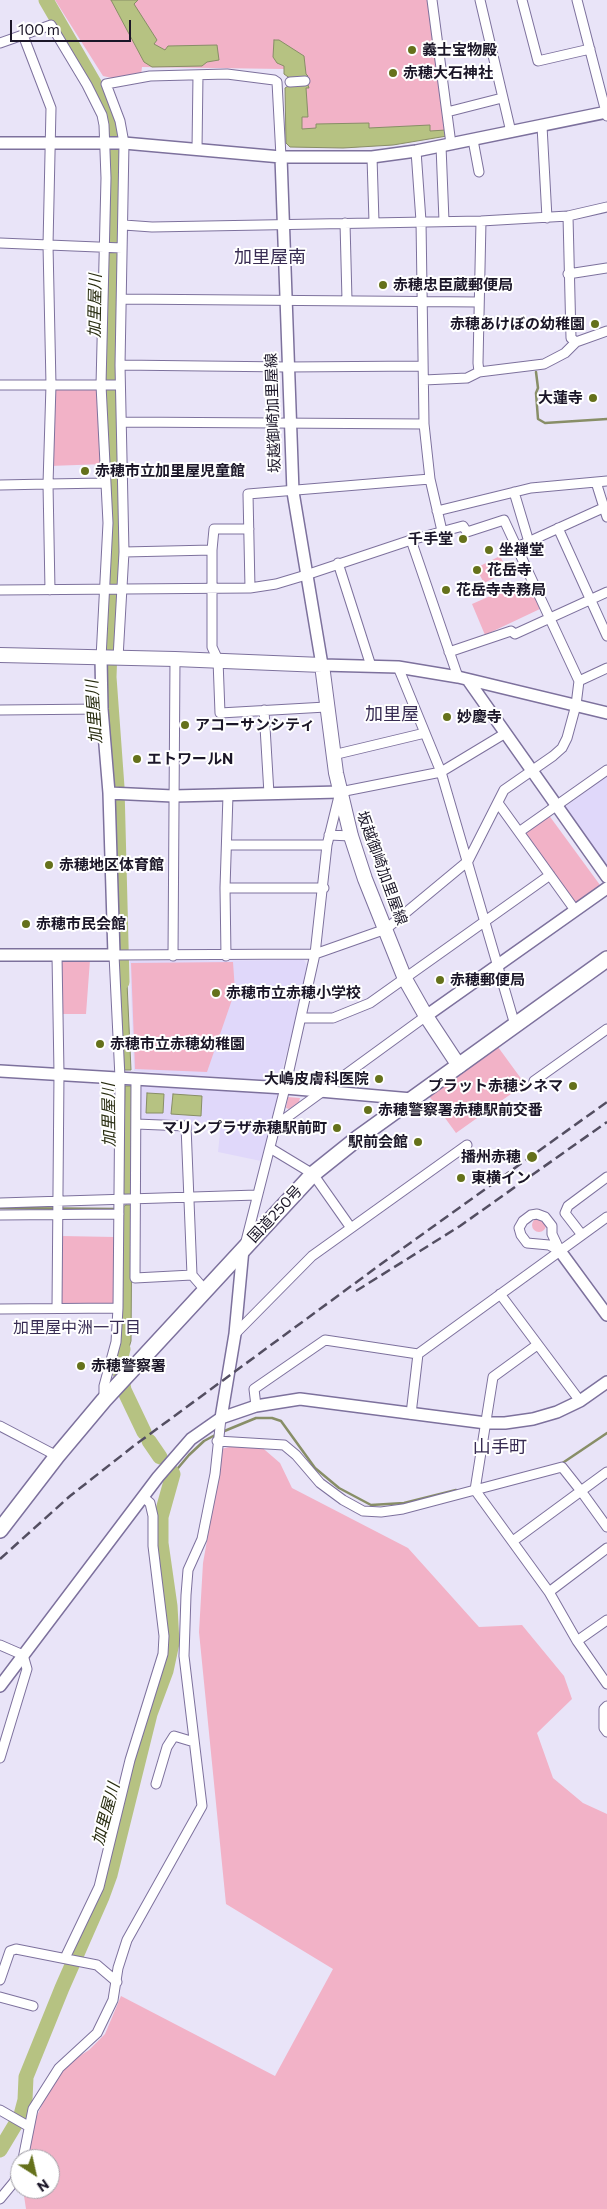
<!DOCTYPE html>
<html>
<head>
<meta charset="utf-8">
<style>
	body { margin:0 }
	#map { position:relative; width:607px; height:2209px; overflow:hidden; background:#e9e4f8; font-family:Commissioner,sans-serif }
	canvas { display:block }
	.north { position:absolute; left:10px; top:2149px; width:50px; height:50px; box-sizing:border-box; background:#fff; border:1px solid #a4a2a9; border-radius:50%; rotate:145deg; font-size:14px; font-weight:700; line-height:20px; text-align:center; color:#1b1628 }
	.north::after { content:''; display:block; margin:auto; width:18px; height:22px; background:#65711b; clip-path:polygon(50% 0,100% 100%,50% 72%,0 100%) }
	.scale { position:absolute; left:10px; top:20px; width:121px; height:22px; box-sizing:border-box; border:2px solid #1b1628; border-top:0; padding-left:6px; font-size:15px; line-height:18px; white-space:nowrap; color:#1b1628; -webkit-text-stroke:4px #fff; paint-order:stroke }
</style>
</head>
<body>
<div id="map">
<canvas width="607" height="2209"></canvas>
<div class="north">N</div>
<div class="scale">100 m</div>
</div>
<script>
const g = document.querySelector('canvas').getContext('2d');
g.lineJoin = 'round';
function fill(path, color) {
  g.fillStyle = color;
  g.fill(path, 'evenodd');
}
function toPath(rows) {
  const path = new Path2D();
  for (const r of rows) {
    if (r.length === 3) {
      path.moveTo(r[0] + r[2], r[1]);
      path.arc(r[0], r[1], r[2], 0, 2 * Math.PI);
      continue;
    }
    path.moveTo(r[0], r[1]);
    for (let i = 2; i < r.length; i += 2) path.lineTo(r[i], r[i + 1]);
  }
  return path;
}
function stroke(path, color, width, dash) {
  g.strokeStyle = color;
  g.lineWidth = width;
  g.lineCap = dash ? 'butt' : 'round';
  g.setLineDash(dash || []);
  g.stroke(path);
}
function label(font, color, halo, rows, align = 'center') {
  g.font = font + ' Commissioner,"Noto Sans JP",sans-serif';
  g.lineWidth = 4;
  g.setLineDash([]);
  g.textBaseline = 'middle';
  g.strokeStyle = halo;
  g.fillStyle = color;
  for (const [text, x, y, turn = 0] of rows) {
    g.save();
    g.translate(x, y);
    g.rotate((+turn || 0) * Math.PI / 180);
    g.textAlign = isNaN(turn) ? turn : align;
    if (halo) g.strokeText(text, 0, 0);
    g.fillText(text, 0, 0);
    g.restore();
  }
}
const built = toPath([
	[607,776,607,868,564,811,566,806],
	[304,960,307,965,295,1022,279,1081,134,1071,130,961],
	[139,1086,277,1094,279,1097,261,1161,218,1152,221,1123,142,1122,139,1119]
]);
const green = toPath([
	[55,0,428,0,446,130,393,145,343,148,290,147,286,143,285,88,290,85,291,79,284,74,284,69,142,67,141,75,112,78,103,76],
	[51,385,101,385,105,464,49,466],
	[500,556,508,571,484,583,476,568],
	[529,579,542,608,485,635,472,604],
	[548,814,600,885,576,903,573,902,524,834,524,831],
	[60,960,90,960,86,1014,62,1014],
	[233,962,235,991,207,1072,135,1069,131,963],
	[498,1047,525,1084,456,1133,429,1096],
	[288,1097,300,1098,299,1102,289,1109,286,1108],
	[539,1225,7],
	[61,1236,115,1237,114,1303,112,1305,63,1306,60,1302],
	[258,1444,280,1463,292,1488,408,1548,479,1627,522,1625,564,1676,572,1699,537,1733,553,1778,583,1803,607,1814,607,2209,26,2209,23,2189,50,2189,50,2159,27,2159,31,2129,49,2089,67,2064,89,2050,105,2034,121,1996,275,2076,333,1969,226,1904,199,1632,203,1563,215,1496,221,1449,237,1445]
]);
const water = toPath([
	[111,0,138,0,134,4,157,40,154,44,165,50,168,46,217,45,219,60,207,62,202,66,152,67,144,62,111,0],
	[274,40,279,40,304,56,306,74,308,76,304,77,304,85,308,85,309,88,306,88,308,117,302,117,302,129,316,128,316,124,369,123,369,128,430,125,430,131,446,130,447,136,393,145,343,148,290,147,286,143,285,88,290,85,291,79,284,74,284,66,277,63,273,57,274,40],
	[121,961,126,961,131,1070,124,1070,119,963,121,961],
	[125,1086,134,1086,133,1197,123,1197,125,1086],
	[147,1093,164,1094,163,1113,146,1113,147,1093],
	[173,1094,202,1096,201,1116,171,1114,173,1094],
	[126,1205,132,1205,131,1341,124,1364,114,1376,121,1336,123,1207,126,1205]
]);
const stream = toPath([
	[536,372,538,388,536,393,538,419,545,423,607,419],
	[0,1208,116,1209],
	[222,1432,256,1418,272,1418,281,1421,315,1468,339,1488,371,1505,404,1503,456,1490],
	[561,1464,607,1433],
	[173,1474,189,1455,204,1441,217,1434]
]);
const river = toPath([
	[46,0,101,95,111,121,115,155,111,399,115,511,109,677,117,787,122,982],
	[123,1349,119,1365,124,1390,144,1432],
	[149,1441,160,1457],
	[0,2150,21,2115,25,2100,26,2077,62,1988,102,1897,110,1875,150,1714,166,1671,172,1643,170,1606,161,1543,161,1517,173,1474,172,1472]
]);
const minor = toPath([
	[432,0,451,144],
	[480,0,511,132],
	[522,0,538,61,590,49],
	[577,0,607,116],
	[23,35,51,108,48,245,51,385,120,385],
	[0,43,51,25,87,85,102,115,104,125,106,178,101,385,108,523,101,658],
	[290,82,305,81],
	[447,112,502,98],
	[542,126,547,218],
	[473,140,479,172],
	[441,146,444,221],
	[197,149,198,75],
	[416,151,421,221,424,424,430,479,442,531],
	[372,157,374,222],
	[568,216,571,338,576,342],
	[345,223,347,300],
	[124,225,152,227,481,221,568,216,607,207],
	[0,243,122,248],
	[568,274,607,268],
	[122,299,479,302],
	[120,365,287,367,423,366],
	[479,372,478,363,481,221],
	[424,380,467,378,479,372,544,364,565,353,576,342,607,331],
	[0,385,51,385,48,484,105,483],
	[123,422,424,424],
	[596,482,607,517],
	[0,485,48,484,50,590],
	[514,492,529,542],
	[437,511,531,488,607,481],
	[558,528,607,636],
	[517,547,603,508],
	[212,550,214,529,249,529],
	[124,552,120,365,124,143,120,121,106,84,150,76,227,74,274,80,277,82,281,157],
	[338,563,371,666],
	[250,588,248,494,430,479],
	[0,590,250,588,276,584,306,575,411,540,458,677],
	[449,652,511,631,515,634,607,592],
	[118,658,124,552,212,550,212,647,218,660,220,713,326,707],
	[398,667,441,772,515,1025],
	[579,681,607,668],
	[0,710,102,709],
	[264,710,269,794],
	[333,755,425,733],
	[498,803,575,910],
	[519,832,607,770],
	[329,835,351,836],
	[227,845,327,845],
	[225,888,324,888],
	[57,956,59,1073,57,1308],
	[173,956,175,659],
	[226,956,225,888,228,795],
	[301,1018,333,1018,370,1003,550,875],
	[136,1079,135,1278,192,1275],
	[534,1081,607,1029],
	[136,1124,186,1126,192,1275,205,1290],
	[275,1126,426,1016],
	[270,1148,313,1174,351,1228],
	[0,1203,257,1195],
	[537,1214,545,1217,552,1226,552,1234,560,1251,549,1245,527,1243,521,1235,519,1228,523,1221,531,1215,537,1214],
	[0,1215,119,1214],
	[582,1235,565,1213,568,1206,607,1177],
	[246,1241,285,1088,315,954,327,845,340,792,441,772,504,734],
	[500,1294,580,1401],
	[0,1309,118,1308],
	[235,1334,312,1256,467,1145],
	[537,1345,493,1377,475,1490,549,1592,577,1641,607,1684],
	[104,1400,104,1386,116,1342,118,1308,120,1078,114,955,315,954,386,929,468,861,504,790,553,756,562,748,567,738,576,705,579,681,504,520,467,532,463,526,411,540],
	[256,1406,254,1389,325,1340,418,1354,607,1217],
	[411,1414,418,1354],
	[0,1426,57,1456],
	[217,1441,284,1445,296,1455,320,1483,343,1500,363,1511,381,1512,403,1509,562,1467,581,1491,607,1472],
	[513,1541,581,1491,607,1527],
	[549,1592,607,1548],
	[577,1641,607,1620],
	[0,1645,23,1655,27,1669,0,1758],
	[607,1706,604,1709,604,1728,607,1732],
	[156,1784,167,1747,174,1736,194,1742],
	[65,1958,99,1887,130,1760,163,1654,164,1636,153,1546,153,1516,150,1503,143,1497],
	[0,1980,10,1951,16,1949,97,1965,117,1982],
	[0,1997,33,2006],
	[0,2110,28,2126],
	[23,2159,33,2109,59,2068,97,2033,113,2000,118,1968,127,1940,202,1806,184,1656,186,1595,188,1570,202,1539,215,1474,221,1418],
	[0,2199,14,2182,20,2170]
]);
const tertiary = toPath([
	[0,143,124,143,281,157,372,157,416,151,607,112],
	[281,157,293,492,322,665,398,667,458,677,607,713],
	[468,680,607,877],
	[109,793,173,796,340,792],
	[0,955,114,955,109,793,102,709,101,658],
	[426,1016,607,888],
	[0,1071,285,1088,412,1099],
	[560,1251,607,1315],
	[221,1418,235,1334,243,1249],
	[0,1686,158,1477,191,1439,221,1418,256,1406,300,1399,486,1423,505,1423,533,1419,557,1412,580,1401,607,1382]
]);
const primary = toPath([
	[0,655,175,659,322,665,336,773,351,836,365,879,405,979,426,1016,459,1066]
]);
const trunk = toPath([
	[0,1530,57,1456,104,1400,313,1174,358,1138,607,959]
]);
const rail = toPath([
	[356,1291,460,1226,607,1122],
	[0,1559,70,1496,135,1445,392,1256,607,1102]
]);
const markers = [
	[412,50,5,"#65711b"],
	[393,73,5,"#65711b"],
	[383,285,5,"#65711b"],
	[595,324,5,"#65711b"],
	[593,398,5,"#65711b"],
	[85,471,5,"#65711b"],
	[463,539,5,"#65711b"],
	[489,550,5,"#65711b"],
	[477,570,5,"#65711b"],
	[446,590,5,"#65711b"],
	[447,717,5,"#65711b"],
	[185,725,5,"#65711b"],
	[137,759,5,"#65711b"],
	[49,865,5,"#65711b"],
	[26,924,5,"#65711b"],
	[440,980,5,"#65711b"],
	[216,993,5,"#65711b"],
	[100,1044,5,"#65711b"],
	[379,1079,5,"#65711b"],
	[573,1086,5,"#65711b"],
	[368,1110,5,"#65711b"],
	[337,1128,5,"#65711b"],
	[418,1142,5,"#65711b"],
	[532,1157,6,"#65711b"],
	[461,1178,5,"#65711b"],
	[81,1366,5,"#65711b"]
];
const poiNames = [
	["義士宝物殿",422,50],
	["赤穂大石神社",403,73],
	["赤穂忠臣蔵郵便局",393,285],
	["赤穂あけぼの幼稚園",585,324,"right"],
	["大蓮寺",583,398,"right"],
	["赤穂市立加里屋児童館",95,471],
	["千手堂",453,539,"right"],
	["坐禅堂",499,550],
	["花岳寺",487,570],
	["花岳寺寺務局",456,590],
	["妙慶寺",457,717],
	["アコーサンシティ",195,725],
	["エトワールN",147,759],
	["赤穂地区体育館",59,865],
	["赤穂市民会館",36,924],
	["赤穂郵便局",450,980],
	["赤穂市立赤穂小学校",226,993],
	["赤穂市立赤穂幼稚園",110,1044],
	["大嶋皮膚科医院",369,1079,"right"],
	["プラット赤穂シネマ",563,1086,"right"],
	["赤穂警察署赤穂駅前交番",378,1110],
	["マリンプラザ赤穂駅前町",327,1128,"right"],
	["駅前会館",408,1142,"right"],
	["播州赤穂",521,1157,"right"],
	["東横イン",471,1178],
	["赤穂警察署",91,1366]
];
const streetNames = [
	["坂越御崎加里屋線",273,413,-92],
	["坂越御崎加里屋線",382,868,70],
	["国道250号",275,1214,-47]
];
const waterNames = [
	["加里屋川",95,306,-89],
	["加里屋川",94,712,-94],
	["加里屋川",109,1115,-91],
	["加里屋川",106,1814,-75]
];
const neighbourhoodNames = [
	["加里屋中洲一丁目",77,1328]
];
const quarterNames = [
	["加里屋南",270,257],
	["加里屋",392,714],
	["山手町",500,1447]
];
fill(built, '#e0d8fa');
fill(green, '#f2b2c7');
fill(water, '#b6c282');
stroke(water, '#888e67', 1);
stroke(stream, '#888e67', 2.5);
stroke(river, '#b6c282', 15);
stroke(minor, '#7d719d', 11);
stroke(tertiary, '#7d719d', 14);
stroke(primary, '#7d719d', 16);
stroke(trunk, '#7d719d', 18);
stroke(minor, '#fff', 9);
stroke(tertiary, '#fff', 11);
stroke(primary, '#fff', 14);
stroke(trunk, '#fff', 15);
stroke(rail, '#534e61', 2.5, [10, 5]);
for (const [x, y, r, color] of markers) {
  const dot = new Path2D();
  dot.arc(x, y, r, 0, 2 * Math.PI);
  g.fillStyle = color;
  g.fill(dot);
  stroke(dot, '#fff', 2);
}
label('bold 15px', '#1b1628', '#fff', poiNames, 'left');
label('15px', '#1b1628', '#fff', streetNames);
label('italic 16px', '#282c10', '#fff', waterNames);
label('16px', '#382c53', '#fff', neighbourhoodNames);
label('18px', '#382c53', '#fff', quarterNames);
</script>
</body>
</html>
